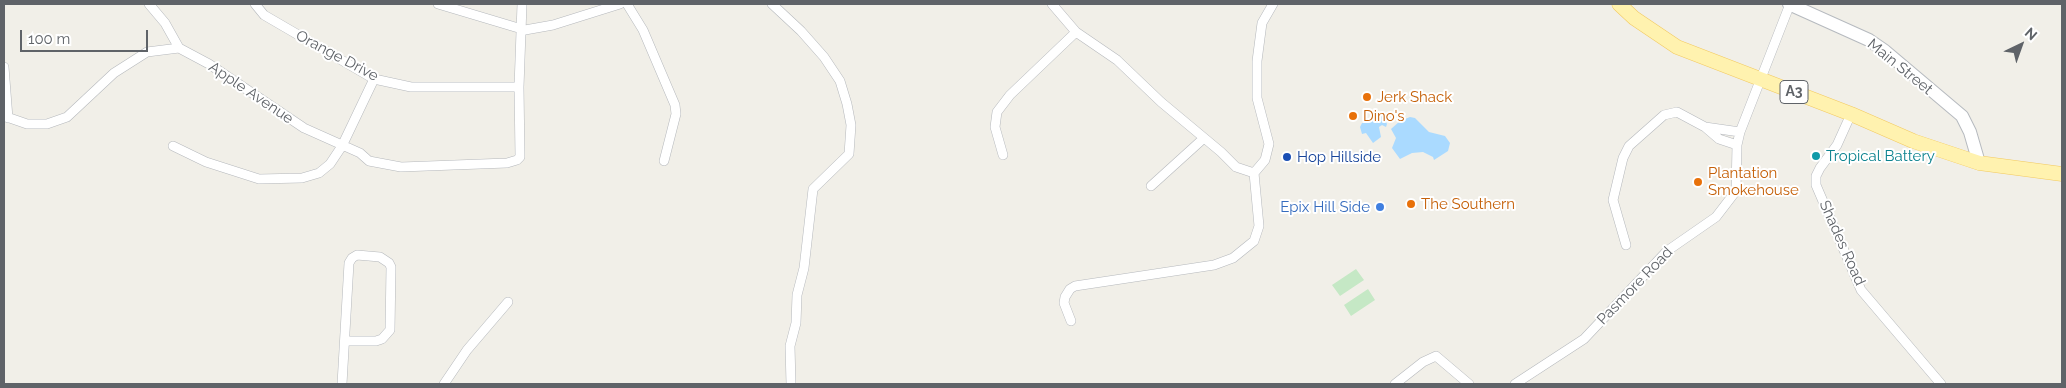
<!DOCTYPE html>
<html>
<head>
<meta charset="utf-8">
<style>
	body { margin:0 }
	#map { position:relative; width:2066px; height:388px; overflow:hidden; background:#f1efe8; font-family:Raleway,sans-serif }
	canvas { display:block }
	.frame { position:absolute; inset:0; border:5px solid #5f6368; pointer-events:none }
	.north { position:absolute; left:1996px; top:20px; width:50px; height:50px; -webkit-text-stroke:4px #fff; paint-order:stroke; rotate:42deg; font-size:14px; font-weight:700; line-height:20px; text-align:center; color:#5f6368 }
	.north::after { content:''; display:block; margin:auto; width:18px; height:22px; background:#5f6368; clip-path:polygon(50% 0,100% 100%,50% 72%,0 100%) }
	.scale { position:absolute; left:20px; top:30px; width:128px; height:22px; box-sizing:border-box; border:2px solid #5f6368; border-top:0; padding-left:6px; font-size:15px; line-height:18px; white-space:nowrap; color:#5f6368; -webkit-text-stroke:4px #fff; paint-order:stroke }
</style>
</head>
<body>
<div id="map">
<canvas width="2066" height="388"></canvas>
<div class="frame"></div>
<div class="north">N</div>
<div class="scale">100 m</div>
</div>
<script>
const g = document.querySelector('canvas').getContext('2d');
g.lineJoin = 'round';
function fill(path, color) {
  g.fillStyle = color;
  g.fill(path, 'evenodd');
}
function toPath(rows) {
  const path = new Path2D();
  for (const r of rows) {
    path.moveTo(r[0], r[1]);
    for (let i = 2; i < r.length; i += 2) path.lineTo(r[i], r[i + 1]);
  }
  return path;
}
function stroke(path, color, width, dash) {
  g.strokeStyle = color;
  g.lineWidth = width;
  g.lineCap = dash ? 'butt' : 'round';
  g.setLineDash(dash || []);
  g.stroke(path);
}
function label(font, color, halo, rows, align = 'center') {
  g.font = font + ' Raleway,sans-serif';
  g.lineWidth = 4;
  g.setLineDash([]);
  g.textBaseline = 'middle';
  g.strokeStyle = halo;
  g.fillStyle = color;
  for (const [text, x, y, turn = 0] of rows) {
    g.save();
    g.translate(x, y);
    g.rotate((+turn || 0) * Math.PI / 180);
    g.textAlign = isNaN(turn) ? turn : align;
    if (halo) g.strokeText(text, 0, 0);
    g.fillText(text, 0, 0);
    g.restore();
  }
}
const green = toPath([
	[1356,269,1364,280,1340,296,1332,285],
	[1368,289,1375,300,1351,316,1344,305]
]);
const water = toPath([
	[1377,113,1382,114,1387,124,1386,127,1382,125,1379,127,1381,137,1373,143,1366,133,1362,134,1360,127,1362,123,1371,122,1374,118,1373,114],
	[1410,117,1415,118,1429,132,1445,136,1450,143,1448,151,1434,160,1433,157,1423,152,1412,153,1400,159,1392,148,1396,138,1391,129,1400,121]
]);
const street = toPath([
	[149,4,165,23,179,48],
	[255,4,264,15,374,79,411,87,519,87],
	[438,4,525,30,553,25,620,4],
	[627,4,643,30,675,105,676,114,664,161],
	[772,4,801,31,824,57,840,81,847,104,851,125,849,154,813,189,804,268,797,295,796,323,790,346,791,384],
	[1052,4,1076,32,1117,60,1161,102,1221,152,1236,167,1254,173,1265,160,1269,144,1257,98,1257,61,1262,23,1273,4],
	[4,67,8,118],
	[1851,114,1837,145,1820,168,1816,176,1816,185,1861,290,1941,384],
	[4,116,27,124,47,124,67,117,114,73,147,52,179,48,209,64,304,128,360,153,369,161,401,167,507,163,517,160,520,157,519,87,522,4],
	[1705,127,1719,139,1737,145],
	[173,146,206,162,259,179,302,178,319,173,330,164,342,146,374,79],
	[1003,155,995,127,997,112,1010,95,1076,32],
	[1151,186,1204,138],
	[1626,245,1613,200,1623,158,1629,146,1664,115,1677,112,1705,127,1740,132],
	[1071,321,1064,303,1065,297,1070,289,1075,286,1214,265,1233,258,1254,241,1259,226,1254,173],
	[342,384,349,263,352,258,357,255,380,257,389,263,391,267,390,330,382,339,376,341,345,341],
	[444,384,467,350,508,302],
	[1395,384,1423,362,1436,356,1469,384],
	[1515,384,1584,339,1667,251,1716,217,1736,191,1737,145,1740,132,1790,4]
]);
const secondary = toPath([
	[1789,4,1869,40,1885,51,1962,116,1970,132,1979,163]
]);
const primary = toPath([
	[1619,4,1634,18,1677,47,1851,114,1913,141,1979,163,2062,174]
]);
const markers = [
	[1367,97,5,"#e8710a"],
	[1353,116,5,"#e8710a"],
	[1816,156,5,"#0f9aa8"],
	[1287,157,5,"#1a4fb4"],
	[1698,182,5,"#e8710a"],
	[1411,204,5,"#e8710a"],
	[1380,207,5,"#3f7fe0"]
];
const shields = [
	[1794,92,28]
];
const shieldNames = [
	["A3",1794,92]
];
const streetNames = [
	["Orange Drive",337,56,28],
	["Main Street",1900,67,39],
	["Apple Avenue",251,93,34],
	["Shades Road",1842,243,66],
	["Pasmore Road",1635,286,-46]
];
const foodNames = [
	["Jerk Shack",1377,97],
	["Dino's",1363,116],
	["Plantation",1708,173],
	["Smokehouse",1708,190],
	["The Southern",1421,204]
];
const cultureNames = [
	["Tropical Battery",1826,156]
];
const transitNames = [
	["Hop Hillside",1297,157]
];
const shopNames = [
	["Epix Hill Side",1370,207]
];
fill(green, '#c5e8c5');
fill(water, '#aadaff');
stroke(street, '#b5b8bc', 10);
stroke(secondary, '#b6babf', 14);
stroke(primary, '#f2c960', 15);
stroke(street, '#fff', 9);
stroke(secondary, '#fff', 12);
stroke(primary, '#fff2af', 14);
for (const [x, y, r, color] of markers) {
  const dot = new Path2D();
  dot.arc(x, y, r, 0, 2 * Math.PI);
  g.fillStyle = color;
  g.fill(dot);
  stroke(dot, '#fff', 2);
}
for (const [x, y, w] of shields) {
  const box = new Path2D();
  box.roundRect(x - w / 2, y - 11.5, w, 23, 4);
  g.fillStyle = '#fff';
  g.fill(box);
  stroke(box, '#5f6368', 1);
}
label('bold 14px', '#5f6368', null, shieldNames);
label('15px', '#5f6368', '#fff', streetNames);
label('15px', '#c56008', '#fff', foodNames, 'left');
label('15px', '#0d838f', '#fff', cultureNames, 'left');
label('15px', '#164399', '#fff', transitNames, 'left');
label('15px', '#366cbe', '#fff', shopNames, 'right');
</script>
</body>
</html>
